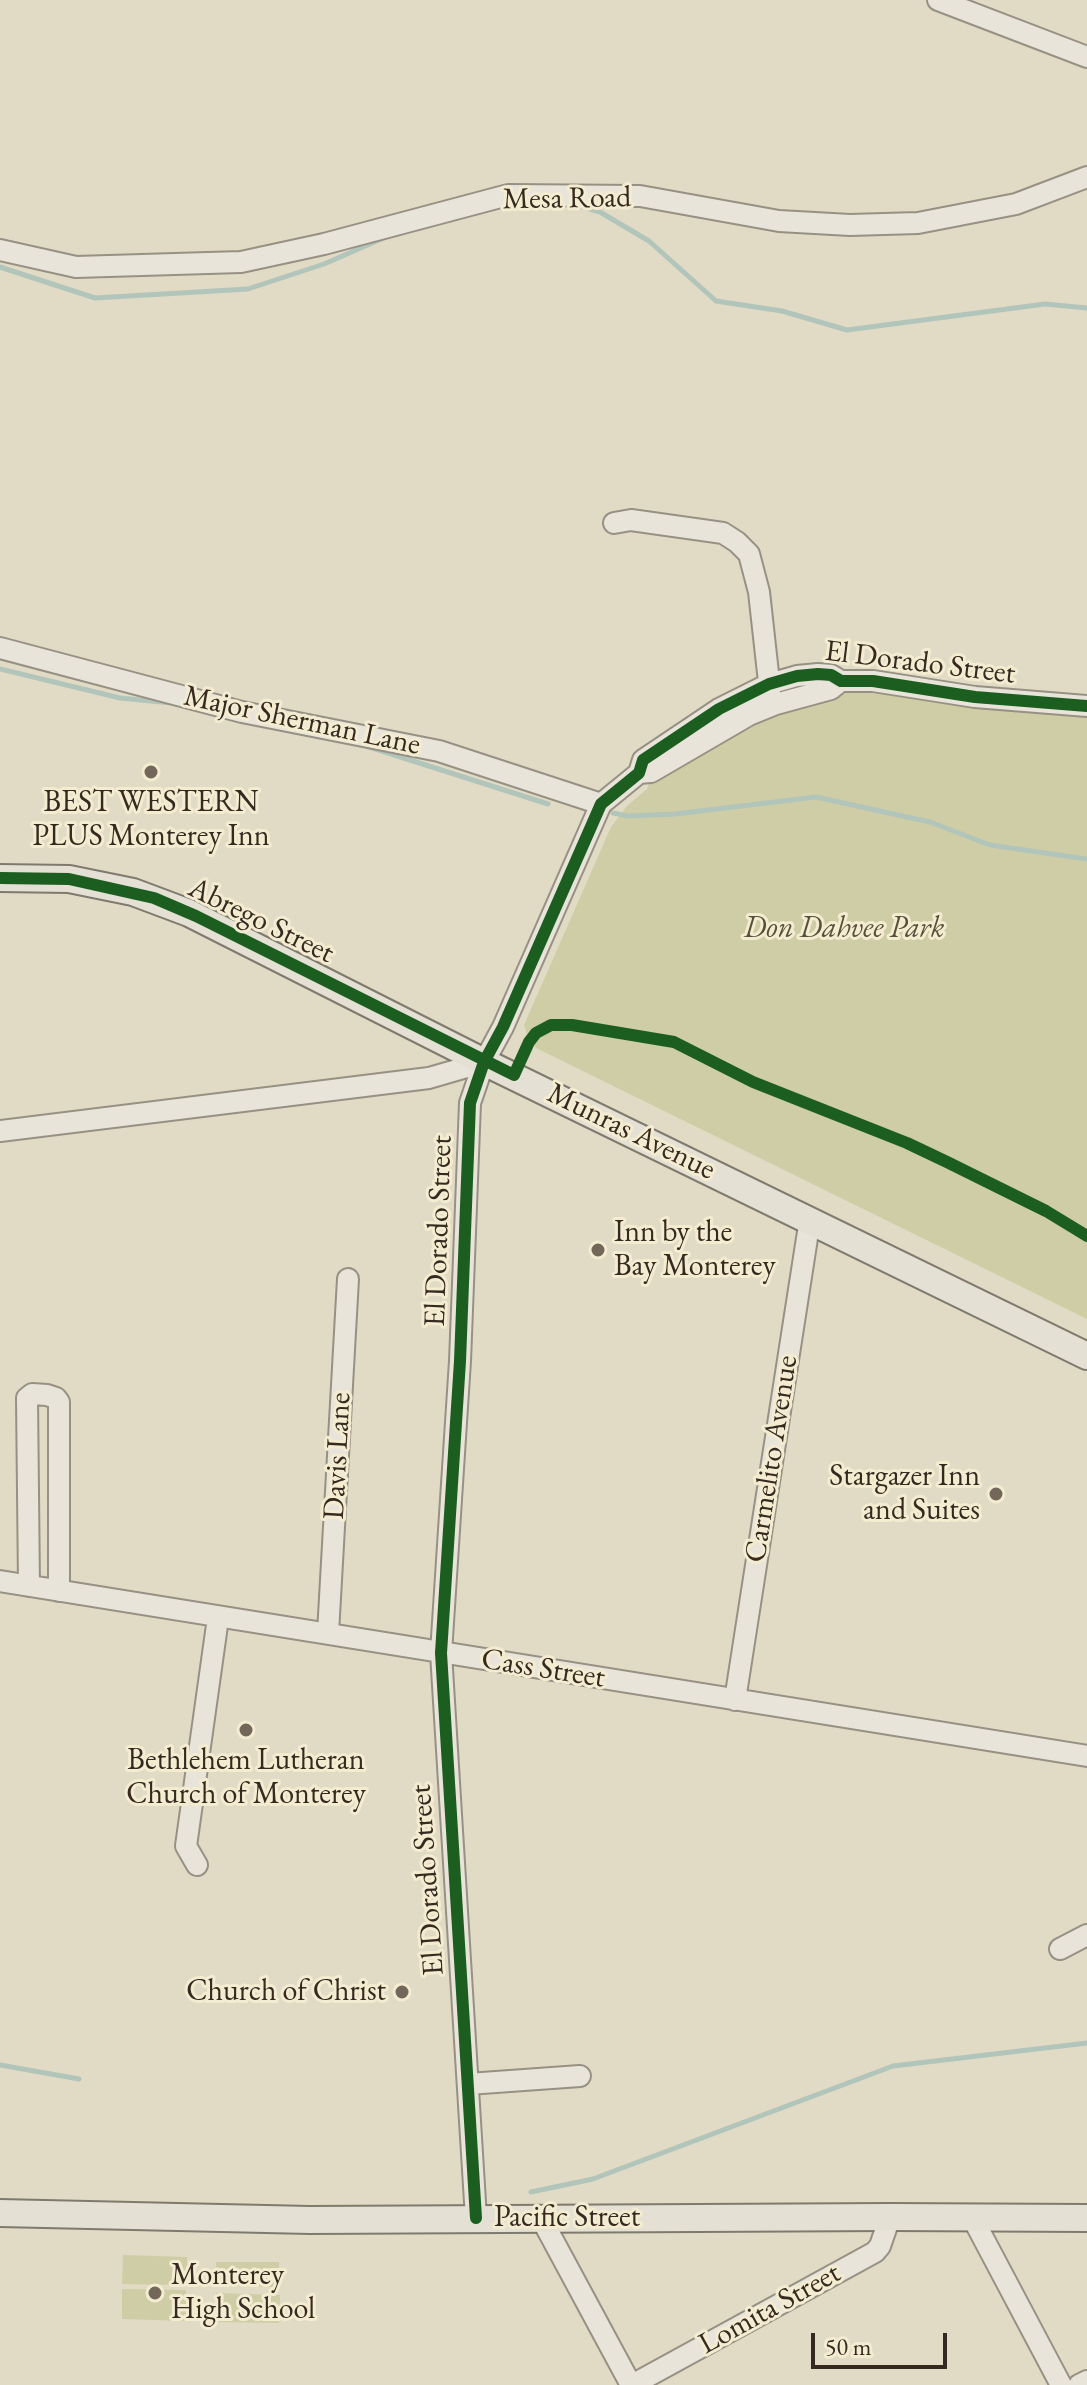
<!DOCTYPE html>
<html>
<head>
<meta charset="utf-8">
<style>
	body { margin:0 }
	#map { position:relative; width:1087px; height:2385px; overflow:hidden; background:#e1dbc5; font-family:"EB Garamond",serif }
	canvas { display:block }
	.scale { position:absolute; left:811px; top:2333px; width:136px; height:36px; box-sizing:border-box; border:4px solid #36291f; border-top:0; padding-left:10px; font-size:24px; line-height:28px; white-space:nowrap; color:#36291f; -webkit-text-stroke:6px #f4ecd1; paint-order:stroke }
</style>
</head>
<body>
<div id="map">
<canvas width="1087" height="2385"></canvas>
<div class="scale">50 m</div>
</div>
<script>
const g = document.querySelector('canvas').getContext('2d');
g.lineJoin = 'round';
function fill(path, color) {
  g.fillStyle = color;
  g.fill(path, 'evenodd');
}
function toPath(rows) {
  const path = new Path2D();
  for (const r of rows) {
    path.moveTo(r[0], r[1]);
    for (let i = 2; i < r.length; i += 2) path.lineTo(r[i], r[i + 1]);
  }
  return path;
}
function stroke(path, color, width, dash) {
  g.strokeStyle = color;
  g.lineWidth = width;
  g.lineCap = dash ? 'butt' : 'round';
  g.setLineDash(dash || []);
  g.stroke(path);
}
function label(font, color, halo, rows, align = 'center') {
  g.font = font + ' "EB Garamond",serif';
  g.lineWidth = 6;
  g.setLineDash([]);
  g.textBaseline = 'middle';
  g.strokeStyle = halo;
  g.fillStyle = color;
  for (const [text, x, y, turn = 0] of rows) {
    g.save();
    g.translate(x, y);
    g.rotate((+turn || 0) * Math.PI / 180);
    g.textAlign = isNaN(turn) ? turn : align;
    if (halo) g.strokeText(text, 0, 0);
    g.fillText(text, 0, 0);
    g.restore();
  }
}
const green = toPath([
	[826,683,1087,706,1087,1319,536,1048,528,1037,524,1025,611,827,627,806,647,789,658,761,772,692],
	[123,2255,187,2257,187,2285,122,2284],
	[216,2262,279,2262,279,2287,216,2286],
	[122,2289,186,2290,186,2321,122,2319],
	[216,2293,280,2295,279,2323,216,2322]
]);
const stream = toPath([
	[573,204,600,212,649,241,716,301,782,311,847,330,1045,304,1087,308],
	[0,267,95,298,248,289,324,264,386,237],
	[0,669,120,698,172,703],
	[366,746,548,804],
	[613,813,628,816,675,814,816,797,930,822,990,845,1087,859],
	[0,2065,79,2079],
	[531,2192,593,2179,893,2066,1087,2043]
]);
const minor = toPath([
	[938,0,1087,57],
	[0,250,76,267,241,262,324,244,508,195,640,196,779,221,850,225,918,223,1016,204,1087,177],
	[614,523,631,520,723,533,737,542,749,554,759,592,770,691,766,698,733,713,726,728],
	[0,648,242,712,439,751,601,804],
	[639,773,651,772,749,715,776,704,831,689,841,681],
	[0,1131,429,1078,484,1062],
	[0,1581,1087,1756],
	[29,1586,27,1398,32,1394,47,1395,56,1398,59,1402,59,1591],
	[328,1633,348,1279],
	[735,1700,810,1219],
	[197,1865,186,1846,218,1618],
	[1060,1949,1087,1935],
	[468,2084,580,2076],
	[972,2217,1061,2385],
	[476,2218,441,1653,460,1361,470,1103,484,1062,503,1027,601,804,639,773,643,760,719,709,769,684,797,676,818,674,831,675,841,681,873,681,975,697,1087,706],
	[541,2218,631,2385],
	[632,2385,875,2252,880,2246,890,2217],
	[1079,2385,1087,2381]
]);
const major = toPath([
	[0,878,69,879,133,892,189,913,484,1062,1087,1356],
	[0,2213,310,2220,890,2217,1087,2218]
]);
const cycleway = toPath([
	[0,878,69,879,154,898,196,916,514,1075,529,1042,536,1033,551,1025,572,1025,674,1042,753,1082,907,1143,947,1162,1046,1211,1087,1236],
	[476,2218,441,1653,460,1361,470,1103,484,1062,503,1027,601,804,639,773,643,760,719,709,769,684,797,676,818,674,831,675,841,681,873,681,975,697,1087,706]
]);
const markers = [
	[151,772,8,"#726759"],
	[598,1250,8,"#726759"],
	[996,1494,8,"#726759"],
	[246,1730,8,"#726759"],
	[402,1992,8,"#726759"],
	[155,2293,8,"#726759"]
];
const streetNames = [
	["Mesa Road",567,199,-1],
	["El Dorado Street",920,663,7],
	["Major Sherman Lane",302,721,12],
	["Abrego Street",261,921,26],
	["Munras Avenue",631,1132,26],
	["El Dorado Street",439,1231,-88],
	["Davis Lane",338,1456,-87],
	["Carmelito Avenue",772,1459,-81],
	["Cass Street",543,1669,9],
	["El Dorado Street",428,1880,-94],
	["Pacific Street",567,2218],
	["Lomita Street",770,2309,-29]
];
const poiNames = [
	["BEST WESTERN",151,803],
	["PLUS Monterey Inn",151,837],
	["Inn by the",614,1233,"left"],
	["Bay Monterey",614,1267,"left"],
	["Stargazer Inn",980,1477,"right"],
	["and Suites",980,1511,"right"],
	["Bethlehem Lutheran",246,1761],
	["Church of Monterey",246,1795],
	["Church of Christ",386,1992,"right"],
	["Monterey",171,2276,"left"],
	["High School",171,2310,"left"]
];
const parkNames = [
	["Don Dahvee Park",844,929]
];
fill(green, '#cfcda5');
stroke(stream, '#b1c5bb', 5);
stroke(minor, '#979184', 24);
stroke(major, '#7f7a6e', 30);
stroke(minor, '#e8e4d9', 20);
stroke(major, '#e4e0d3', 26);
stroke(cycleway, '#1b5e20', 12);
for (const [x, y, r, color] of markers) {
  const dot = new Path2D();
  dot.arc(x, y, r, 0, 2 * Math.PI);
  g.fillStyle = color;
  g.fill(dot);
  stroke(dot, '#f4ecd1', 3);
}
label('30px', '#36291f', '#f4ecd1', streetNames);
label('30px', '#36291f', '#f4ecd1', poiNames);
label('italic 30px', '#584f3a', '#f4ecd1', parkNames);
</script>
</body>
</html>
